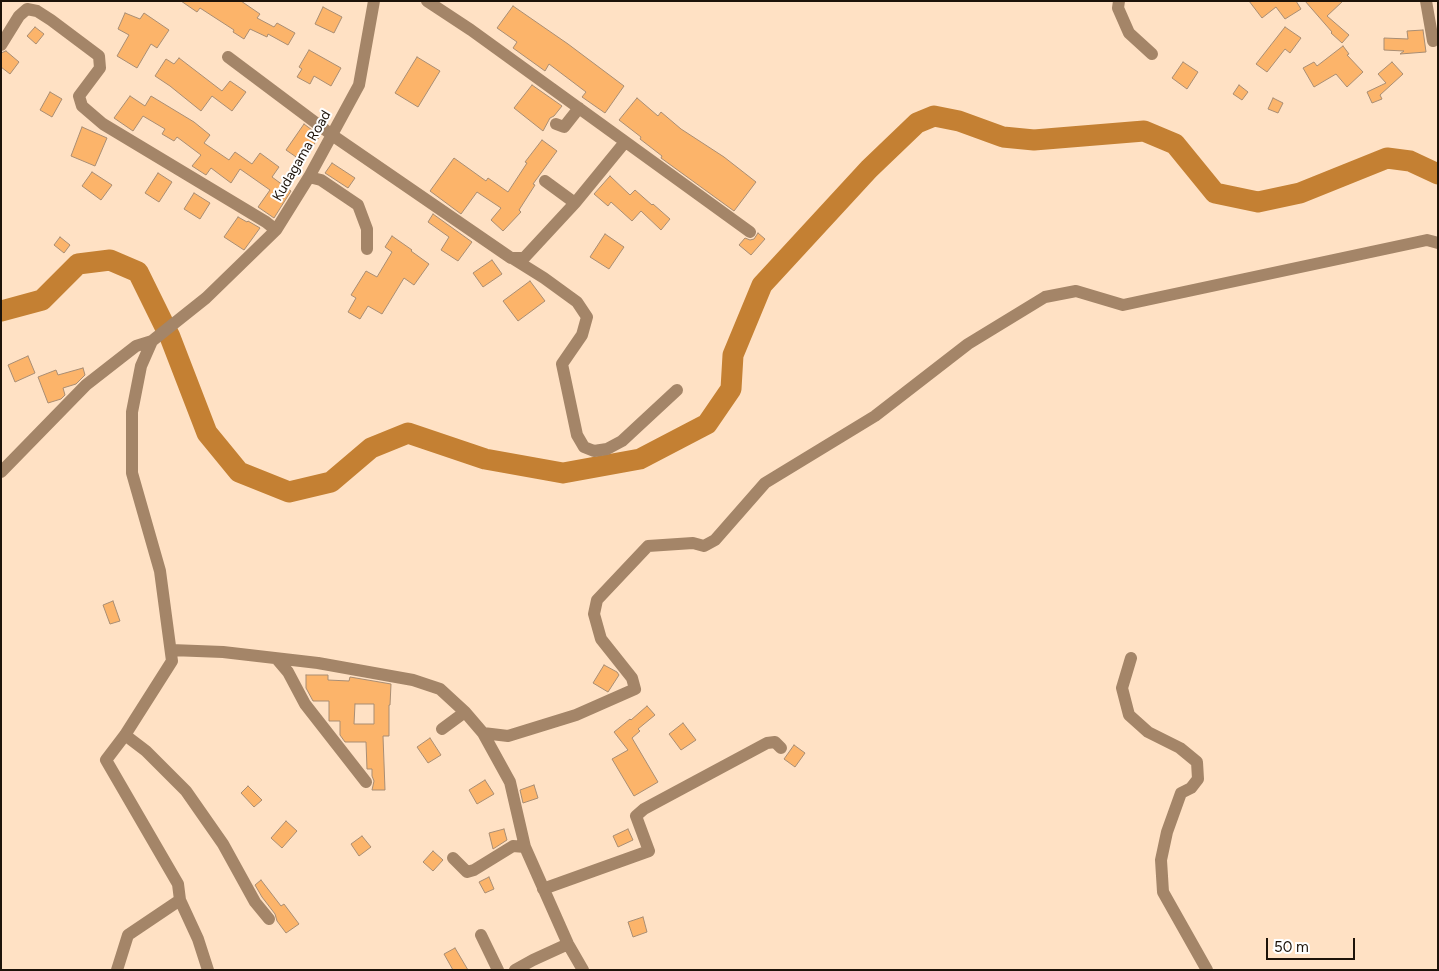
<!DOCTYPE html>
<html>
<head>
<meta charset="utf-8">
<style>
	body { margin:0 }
	#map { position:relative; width:1439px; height:971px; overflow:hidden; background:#ffe1c4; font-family:Figtree,sans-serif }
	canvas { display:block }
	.frame { position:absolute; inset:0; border:2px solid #1d1309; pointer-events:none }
	.scale { position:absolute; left:1266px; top:938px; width:89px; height:22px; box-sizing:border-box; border:2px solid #1d1309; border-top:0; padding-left:6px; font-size:15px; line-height:18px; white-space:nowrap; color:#1d1309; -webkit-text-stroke:4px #fff; paint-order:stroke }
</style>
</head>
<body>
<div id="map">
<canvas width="1439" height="971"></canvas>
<div class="frame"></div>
<div class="scale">50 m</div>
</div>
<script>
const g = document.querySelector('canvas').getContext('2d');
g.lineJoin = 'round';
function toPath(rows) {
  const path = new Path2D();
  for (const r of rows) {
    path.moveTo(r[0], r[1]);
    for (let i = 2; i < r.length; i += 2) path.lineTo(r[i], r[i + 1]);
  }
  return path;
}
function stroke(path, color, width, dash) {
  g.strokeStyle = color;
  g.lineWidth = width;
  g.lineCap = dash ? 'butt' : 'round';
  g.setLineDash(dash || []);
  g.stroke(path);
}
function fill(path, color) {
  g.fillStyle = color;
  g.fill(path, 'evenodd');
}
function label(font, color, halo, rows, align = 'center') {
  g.font = font + ' Figtree,sans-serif';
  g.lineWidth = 4;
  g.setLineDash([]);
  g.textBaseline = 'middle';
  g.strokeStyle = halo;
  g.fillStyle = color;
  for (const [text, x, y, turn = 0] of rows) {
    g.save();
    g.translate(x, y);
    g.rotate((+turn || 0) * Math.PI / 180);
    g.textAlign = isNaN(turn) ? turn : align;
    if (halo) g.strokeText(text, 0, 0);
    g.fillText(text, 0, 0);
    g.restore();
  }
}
const river = toPath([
	[1,311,42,300,78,264,110,260,138,272,170,337,207,433,239,472,289,492,331,482,371,448,408,433,485,459,563,473,640,459,707,424,731,389,733,355,762,285,869,169,917,123,934,116,959,121,1003,137,1034,140,1144,131,1175,144,1215,193,1258,202,1300,193,1387,158,1410,161,1438,174]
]);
const building = toPath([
	[181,1,241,1,260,14,257,18,274,27,277,23,295,33,288,45,268,34,267,37,250,29,244,39,233,32,234,30,200,8,197,12,181,1],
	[1249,1,1296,1,1301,9,1285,19,1276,7,1262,18,1249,1],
	[1305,1,1343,1,1327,16,1349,35,1342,43,1331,33,1332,32,1305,1],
	[513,6,568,44,624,86,605,113,582,97,586,92,549,64,545,71,513,48,517,42,497,28,513,6],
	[323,7,342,17,334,33,315,24,323,7],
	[125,13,140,19,144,13,169,30,157,48,151,44,137,68,117,56,129,35,118,29,125,13],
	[35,27,44,34,36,44,27,36,35,27],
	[1285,27,1301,38,1290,53,1285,49,1267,72,1256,64,1285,27],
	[1423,30,1426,52,1400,54,1404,51,1384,50,1384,38,1408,39,1407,31,1423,30],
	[1343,46,1349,54,1347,55,1363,72,1347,87,1336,74,1314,87,1303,68,1314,62,1317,66,1343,46],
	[309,50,341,68,331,86,314,76,310,84,297,77,302,69,299,67,309,50],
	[6,51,19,62,10,74,1,67,1,53,6,51],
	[417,57,440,71,418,107,395,93,417,57],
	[179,58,222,91,230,81,246,92,232,111,212,96,201,111,170,86,155,76,166,59,174,64,179,58],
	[1183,62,1198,72,1187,89,1172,78,1183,62],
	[1392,62,1403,74,1380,95,1382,99,1372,103,1367,92,1386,83,1378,74,1392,62],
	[532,85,562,106,554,116,550,118,543,131,514,108,532,85],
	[1239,85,1248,92,1242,100,1233,94,1239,85],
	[50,92,62,99,52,117,40,110,50,92],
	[130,96,145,106,151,96,194,122,210,135,204,143,229,160,235,152,252,164,260,153,279,167,272,177,291,191,274,218,258,207,270,190,240,169,231,183,211,168,206,175,192,166,201,155,177,137,174,141,162,134,165,129,143,116,133,131,114,118,130,96],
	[637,98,658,116,661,112,681,129,724,157,756,182,734,211,661,158,662,156,640,139,641,137,619,120,637,98],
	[1273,98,1283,103,1278,113,1268,109,1273,98],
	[304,124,320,136,302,161,286,150,304,124],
	[82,127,107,138,95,166,71,156,82,127],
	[542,140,557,151,533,184,535,185,519,210,521,212,503,231,491,220,501,208,477,192,461,214,430,191,454,158,486,181,488,178,508,192,527,163,525,162,542,140],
	[332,163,355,178,348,188,325,173,332,163],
	[92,172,112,185,101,200,82,186,92,172],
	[158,173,172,182,159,202,145,193,158,173],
	[610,176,630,195,635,190,652,205,653,204,670,219,661,230,641,211,632,221,611,202,608,206,594,194,610,176],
	[194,193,210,203,200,219,184,209,194,193],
	[433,214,472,242,458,261,441,250,449,237,428,222,433,214],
	[238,217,247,222,248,221,260,228,244,250,224,237,238,217],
	[758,233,765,239,751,255,739,245,745,238,750,240,754,239,758,233],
	[605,234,624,247,609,269,590,257,605,234],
	[392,236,412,250,411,251,429,264,414,285,404,278,382,314,368,306,360,319,348,312,356,298,351,295,366,271,377,277,392,252,385,247,392,236],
	[60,237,70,245,64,253,54,245,60,237],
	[492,260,502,274,483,287,473,273,492,260],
	[530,281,545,301,518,321,503,301,530,281],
	[28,356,35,373,15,382,8,365,28,356],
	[83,368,85,375,76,384,63,388,65,395,61,399,48,403,38,377,56,370,58,375,83,368],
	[113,601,120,621,110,624,103,605,113,601],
	[604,665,617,672,619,675,608,692,593,683,604,665],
	[306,675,328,675,328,680,349,681,350,677,391,684,390,705,389,705,389,736,383,736,385,790,372,790,374,781,372,776,372,769,367,769,366,742,345,742,340,735,340,721,329,721,329,701,313,701,306,688,306,675],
	[355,704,374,704,374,724,354,724,355,704],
	[647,706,655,715,638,729,640,731,632,738,658,782,634,796,612,759,628,750,614,732,630,719,631,720,647,706],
	[683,723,696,740,681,750,669,734,683,723],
	[430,738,441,755,428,763,417,747,430,738],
	[794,745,805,753,795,767,784,759,794,745],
	[485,780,494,794,477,804,469,790,485,780],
	[534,785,538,798,523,803,520,790,534,785],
	[248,786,262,800,254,807,241,793,248,786],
	[286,821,297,831,282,848,271,838,286,821],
	[504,829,507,840,493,849,489,833,504,829],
	[628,829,633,840,618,847,613,836,628,829],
	[362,836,371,847,359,856,351,844,362,836],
	[433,851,443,860,433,871,423,862,433,851],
	[489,877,494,889,485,893,479,882,489,877],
	[261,880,281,906,284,904,299,924,286,933,277,921,275,914,262,897,255,885,261,880],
	[643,917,647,932,633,937,628,922,643,917],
	[455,948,468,970,453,970,444,954,455,948]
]);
const minor = toPath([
	[427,1,471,30,750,232],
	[1119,1,1118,8,1129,33,1152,54],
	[1426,1,1433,41],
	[1,45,19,16,27,9,37,11,51,20,99,56,100,68,79,96,82,106,103,124,266,222,276,230],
	[228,57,332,135,511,258,524,258,575,203,625,142],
	[556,124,564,127,579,108],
	[309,177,321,180,358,205,367,229,367,249],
	[545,181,575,203],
	[512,258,544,278,577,302,587,317,582,335,562,364,577,435,584,447,594,451,607,449,622,441,677,390],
	[1,472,86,385,136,346,152,341],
	[171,650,223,652,318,663,413,680,440,689,465,712,483,733,510,782,525,847,568,944,583,970],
	[1131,658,1122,688,1129,715,1148,732,1180,748,1197,762,1198,779,1191,788,1181,793,1167,832,1161,860,1163,892,1207,970],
	[277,659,288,672,305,704,366,782],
	[442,729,465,712],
	[483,733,508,736,576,715,635,689,632,678,601,639,594,614,597,600,648,546,693,543,704,546,715,540,765,483,875,416,968,344,1045,297,1076,291,1123,305,1427,240,1438,243],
	[125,735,146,751,186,791,223,844,255,902,269,919],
	[453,858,467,872,474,870,513,846,525,847],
	[543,889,649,851,636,816,644,809,767,743,775,742,781,748],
	[180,900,198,939,208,970],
	[481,935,498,970],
	[117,970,128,935,180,900,178,884,106,760,125,735,172,661,160,571,132,473,132,412,141,366,152,341,206,298,276,230,309,177,359,85,374,1],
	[515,970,533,960,568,944]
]);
const streetNames = [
	["Kudagama Road",302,156,-60]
];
stroke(river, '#c48033', 21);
fill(building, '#fcb46a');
stroke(building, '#a98d73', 1);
stroke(minor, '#a48568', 12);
label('14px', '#1d1309', '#fff', streetNames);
</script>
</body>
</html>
